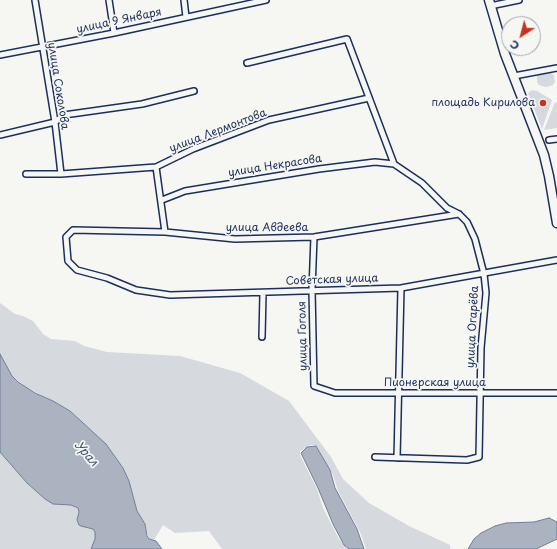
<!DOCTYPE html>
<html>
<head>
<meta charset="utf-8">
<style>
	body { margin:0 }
	#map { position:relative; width:557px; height:549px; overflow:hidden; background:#f6f6f2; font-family:"Playpen Sans",sans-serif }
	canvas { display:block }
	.north { position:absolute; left:501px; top:16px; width:40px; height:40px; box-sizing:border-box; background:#f6f6f2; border:1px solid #9ea6b7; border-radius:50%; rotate:216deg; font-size:11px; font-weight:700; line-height:16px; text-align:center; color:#1b2f5e }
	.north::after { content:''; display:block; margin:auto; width:14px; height:18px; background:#c8321e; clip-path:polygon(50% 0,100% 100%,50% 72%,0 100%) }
</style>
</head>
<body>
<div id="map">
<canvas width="557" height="549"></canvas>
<div class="north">С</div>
</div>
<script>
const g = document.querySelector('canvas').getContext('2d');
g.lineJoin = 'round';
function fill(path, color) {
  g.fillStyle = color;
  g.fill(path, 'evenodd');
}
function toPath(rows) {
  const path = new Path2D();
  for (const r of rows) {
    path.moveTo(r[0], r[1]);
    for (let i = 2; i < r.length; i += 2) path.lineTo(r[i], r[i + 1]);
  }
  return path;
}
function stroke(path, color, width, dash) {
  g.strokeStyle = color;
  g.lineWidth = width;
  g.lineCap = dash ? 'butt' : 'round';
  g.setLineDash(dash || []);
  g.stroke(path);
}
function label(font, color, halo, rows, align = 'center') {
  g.font = font + ' "Playpen Sans",sans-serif';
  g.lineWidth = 3.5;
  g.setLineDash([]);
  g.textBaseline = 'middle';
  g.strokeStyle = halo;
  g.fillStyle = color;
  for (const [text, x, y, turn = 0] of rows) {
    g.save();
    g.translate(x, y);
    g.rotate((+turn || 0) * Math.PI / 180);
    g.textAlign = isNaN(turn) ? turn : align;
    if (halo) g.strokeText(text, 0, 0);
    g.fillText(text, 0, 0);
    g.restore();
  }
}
const green = toPath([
	[551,73,554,75,554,78,555,82,553,85,546,87,539,85,537,82,537,75,540,74],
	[532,90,537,91,552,100,542,129,528,93],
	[555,102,557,103,557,128,544,130],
	[0,303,15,314,23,316,33,321,43,334,51,339,75,341,84,346,107,352,180,356,240,373,289,401,331,457,343,479,369,503,409,526,450,545,450,549,366,549,361,534,338,491,333,475,316,445,310,445,300,451,300,455,317,489,323,508,339,539,347,549,222,549,209,531,175,533,163,525,154,540,149,539,145,524,137,511,129,481,123,468,106,444,70,411,53,401,27,388,12,376,0,354],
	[0,452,27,483,45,499,61,505,71,505,78,509,79,512,77,520,79,525,82,526,93,529,95,532,95,540,91,549,0,549]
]);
const water = toPath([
	[0,354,12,376,18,382,35,393,53,401,70,411,106,444,123,468,129,481,137,511,145,524,147,536,149,539,156,541,162,549,91,549,95,539,95,532,93,529,81,526,79,525,77,520,79,512,78,508,71,505,53,504,45,499,27,483,0,452,0,354],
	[316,446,330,470,335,488,357,529,364,549,349,549,344,545,333,524,318,488,301,453,307,447,316,446],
	[549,518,557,522,557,539,536,549,468,549,474,539,481,533,495,526,506,523,534,522,549,518]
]);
const street = toPath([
	[35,0,55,122,61,174],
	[109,0,114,33],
	[184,0,186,17],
	[490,6,519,0],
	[0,55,114,33,266,0],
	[247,63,347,39,394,164,422,183,447,208,459,214,467,222,475,239,484,274,486,293,481,348,479,457,467,460,375,457],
	[514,76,557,68],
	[0,135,55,122,64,115,142,104,194,91],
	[549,140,557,139],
	[156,167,165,232],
	[26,174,61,174,156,167,193,149,269,120,369,98],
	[162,200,185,191,319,169,375,162,394,164],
	[459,214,314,237,235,239,165,232,73,230,66,237,68,261,77,270,107,278,136,290,170,295,401,288,557,260],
	[314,237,312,290,314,386,335,393,557,393],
	[262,337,263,293],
	[397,458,401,288]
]);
const primary = toPath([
	[489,0,505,54,544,155,549,176,557,223]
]);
const markers = [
	[543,103,4,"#c8321e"]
];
const streetNames = [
	["улица 9 Января",119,21,-12],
	["улица Соколова",58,86,81],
	["улица Лермонтова",218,131,-21],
	["улица Некрасова",275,166,-9],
	["улица Авдеева",267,228],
	["Советская улица",332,280,-2],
	["улица Огарёва",473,327,-87],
	["улица Гоголя",303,336,-91],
	["Пионерская улица",435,383]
];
const poiNames = [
	["площадь Кирилова",535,103]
];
const waterNames = [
	["Урал",86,454,49]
];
fill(green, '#d6d9dd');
fill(water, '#abb2c0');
stroke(water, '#717e99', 1);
stroke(street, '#1b2f5e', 8);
stroke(primary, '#1b2f5e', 11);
stroke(street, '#f6f6f2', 5);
stroke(primary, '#f6f6f2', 8);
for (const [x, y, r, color] of markers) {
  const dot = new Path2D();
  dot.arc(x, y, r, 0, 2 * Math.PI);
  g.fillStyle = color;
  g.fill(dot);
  stroke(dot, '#f6f6f2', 1.5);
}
label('11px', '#1b2f5e', '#f6f6f2', streetNames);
label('11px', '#1b2f5e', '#f6f6f2', poiNames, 'right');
label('italic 12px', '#46567b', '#f6f6f2', waterNames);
</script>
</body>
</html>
